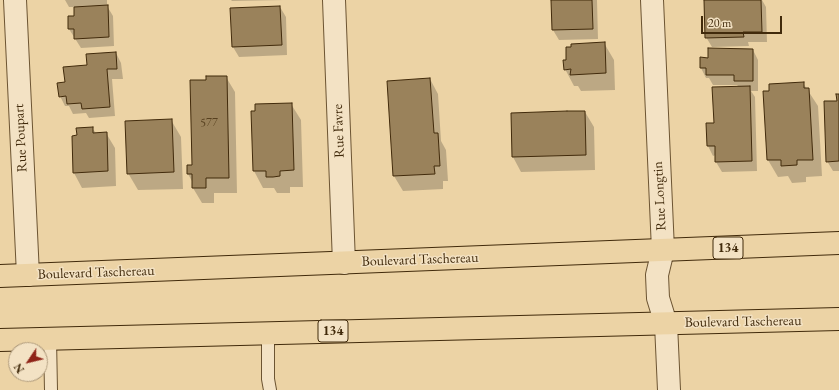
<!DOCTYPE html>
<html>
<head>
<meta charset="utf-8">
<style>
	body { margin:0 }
	#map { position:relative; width:839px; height:390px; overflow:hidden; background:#ecd3a5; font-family:"EB Garamond",serif }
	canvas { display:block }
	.north { position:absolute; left:8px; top:342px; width:40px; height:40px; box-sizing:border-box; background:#f3e2c4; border:1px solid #ac987a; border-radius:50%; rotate:235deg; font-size:11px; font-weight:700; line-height:16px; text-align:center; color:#412a0b }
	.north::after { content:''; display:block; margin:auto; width:14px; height:18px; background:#8f2418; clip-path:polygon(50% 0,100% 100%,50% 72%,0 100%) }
	.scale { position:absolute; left:701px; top:16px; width:81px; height:18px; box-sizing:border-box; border:2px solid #412a0b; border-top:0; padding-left:5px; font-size:12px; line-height:14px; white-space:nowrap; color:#412a0b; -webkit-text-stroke:3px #f3e2c4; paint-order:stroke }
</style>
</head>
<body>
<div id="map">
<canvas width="839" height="390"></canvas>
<div class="north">N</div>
<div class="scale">20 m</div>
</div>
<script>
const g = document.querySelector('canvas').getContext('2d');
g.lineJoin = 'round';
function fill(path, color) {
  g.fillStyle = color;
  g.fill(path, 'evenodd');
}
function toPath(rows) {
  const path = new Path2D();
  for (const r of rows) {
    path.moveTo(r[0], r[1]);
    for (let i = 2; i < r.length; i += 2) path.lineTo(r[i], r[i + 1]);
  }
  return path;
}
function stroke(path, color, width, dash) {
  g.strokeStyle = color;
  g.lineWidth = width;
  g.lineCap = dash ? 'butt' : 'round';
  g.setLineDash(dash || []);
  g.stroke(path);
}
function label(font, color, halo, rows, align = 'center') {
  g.font = font + ' "EB Garamond",serif';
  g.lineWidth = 3;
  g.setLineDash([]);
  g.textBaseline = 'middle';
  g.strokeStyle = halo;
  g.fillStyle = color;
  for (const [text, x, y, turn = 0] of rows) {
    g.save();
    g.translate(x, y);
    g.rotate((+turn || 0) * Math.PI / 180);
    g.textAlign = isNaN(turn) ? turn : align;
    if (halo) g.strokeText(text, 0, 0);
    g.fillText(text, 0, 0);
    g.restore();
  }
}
const shadow = toPath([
	[65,0,107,0,107,6,113,16,114,46,81,48,69,29,69,17,75,17,75,7,69,7],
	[231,0,284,0,232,1],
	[552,0,597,0,598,39,559,40,553,30],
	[705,0,762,0,766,7,767,42,748,42,749,46,712,47,706,37],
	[280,7,286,17,287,55,239,57,233,47],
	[604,43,614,60,615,90,581,91,578,86,574,86,565,69,567,61],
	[753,50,758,60,758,91,751,91,755,97,757,171,722,172,716,162,716,155,713,156,708,146,715,124,739,87,737,85,713,85,709,78,706,78,701,68,701,58,709,59],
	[116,53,121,63,123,79,112,79,115,116,89,118,86,113,73,114,69,106,65,106,60,96,66,83,88,66],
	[226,77,235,92,237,193,214,193,214,203,202,203,193,188,193,183,188,174,193,166],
	[430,79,438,94,441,141,446,150,448,181,443,181,443,189,403,191,394,176,388,82],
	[803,83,818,106,822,176,806,177,806,182,792,183,788,176,778,177,768,160,764,92],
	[839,95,839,171,833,171,827,161],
	[291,104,301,120,303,187,290,187,290,193,277,193,274,188,263,188,254,171],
	[585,112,594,127,595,170,521,172,513,157],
	[171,120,181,137,183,189,138,190,128,173],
	[92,128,96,133,106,133,115,148,116,186,82,188,74,173,78,136]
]);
const building = toPath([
	[551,0,592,0,593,29,552,30,551,0],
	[704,0,761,0,762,32,743,32,744,37,705,38,704,0],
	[108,5,109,37,74,39,74,29,68,29,68,16,74,16,74,7,108,5],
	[280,6,282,45,232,47,230,8,280,6],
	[605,42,606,73,570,75,571,69,564,70,563,60,566,60,566,47,571,47,571,44,605,42],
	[708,48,753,49,753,81,734,81,734,75,706,75,706,68,700,68,700,57,708,58,708,48],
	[116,52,117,69,107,69,110,107,82,109,81,103,67,104,66,96,59,97,57,83,65,82,63,67,87,65,86,54,116,52],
	[206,76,227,76,229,178,206,178,206,188,192,188,192,174,187,174,187,165,192,165,190,80,206,80,206,76],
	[430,78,434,133,438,133,440,166,434,166,435,174,393,176,387,81,430,78],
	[804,82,804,88,809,88,813,160,797,160,797,165,781,166,781,160,767,160,763,91,769,91,769,84,804,82],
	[750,86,752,161,715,162,715,146,707,146,706,123,714,123,712,87,750,86],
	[836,94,839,94,839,161,826,162,824,101,837,101,836,94],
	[292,103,294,170,280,171,280,176,273,177,266,177,266,171,253,171,251,111,255,111,255,104,292,103],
	[567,111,585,111,586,155,512,157,511,113,567,111],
	[172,119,174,172,127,174,125,121,172,119],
	[93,127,93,133,107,132,108,171,73,173,72,136,77,135,76,128,93,127]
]);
const lane = toPath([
	[268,333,268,379,270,390],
	[50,339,51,390]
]);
const street = toPath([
	[15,0,28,275],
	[334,0,344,263],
	[652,0,663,250,657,275,658,298,666,324,669,390]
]);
const primary = toPath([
	[0,276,839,243],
	[0,340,839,319]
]);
const numberNames = [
	["577",209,123]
];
const shields = [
	[728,248,30],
	[333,331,30]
];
const shieldNames = [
	["134",728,248],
	["134",333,331]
];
const streetNames = [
	["Rue Favre",339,131,-92],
	["Rue Poupart",21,138,-93],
	["Rue Longtin",660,196,-93],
	["Boulevard Taschereau",420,260,-2],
	["Boulevard Taschereau",96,273,-2],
	["Boulevard Taschereau",743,322,-1]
];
fill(shadow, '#0003');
fill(building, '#9a825b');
stroke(building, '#412a0b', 1);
stroke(lane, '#6c5432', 14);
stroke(street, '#6c5432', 24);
stroke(primary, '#412a0b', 24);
stroke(lane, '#f3e2c4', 12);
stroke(street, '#f3e2c4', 22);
stroke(primary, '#ecd3a5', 22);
label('12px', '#57401f', null, numberNames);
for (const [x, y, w] of shields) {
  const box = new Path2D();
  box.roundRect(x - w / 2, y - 11, w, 22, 3);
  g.fillStyle = '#f3e2c4';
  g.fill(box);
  stroke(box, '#412a0b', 1);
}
label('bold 13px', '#412a0b', null, shieldNames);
label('14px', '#412a0b', '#f3e2c4', streetNames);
</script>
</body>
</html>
